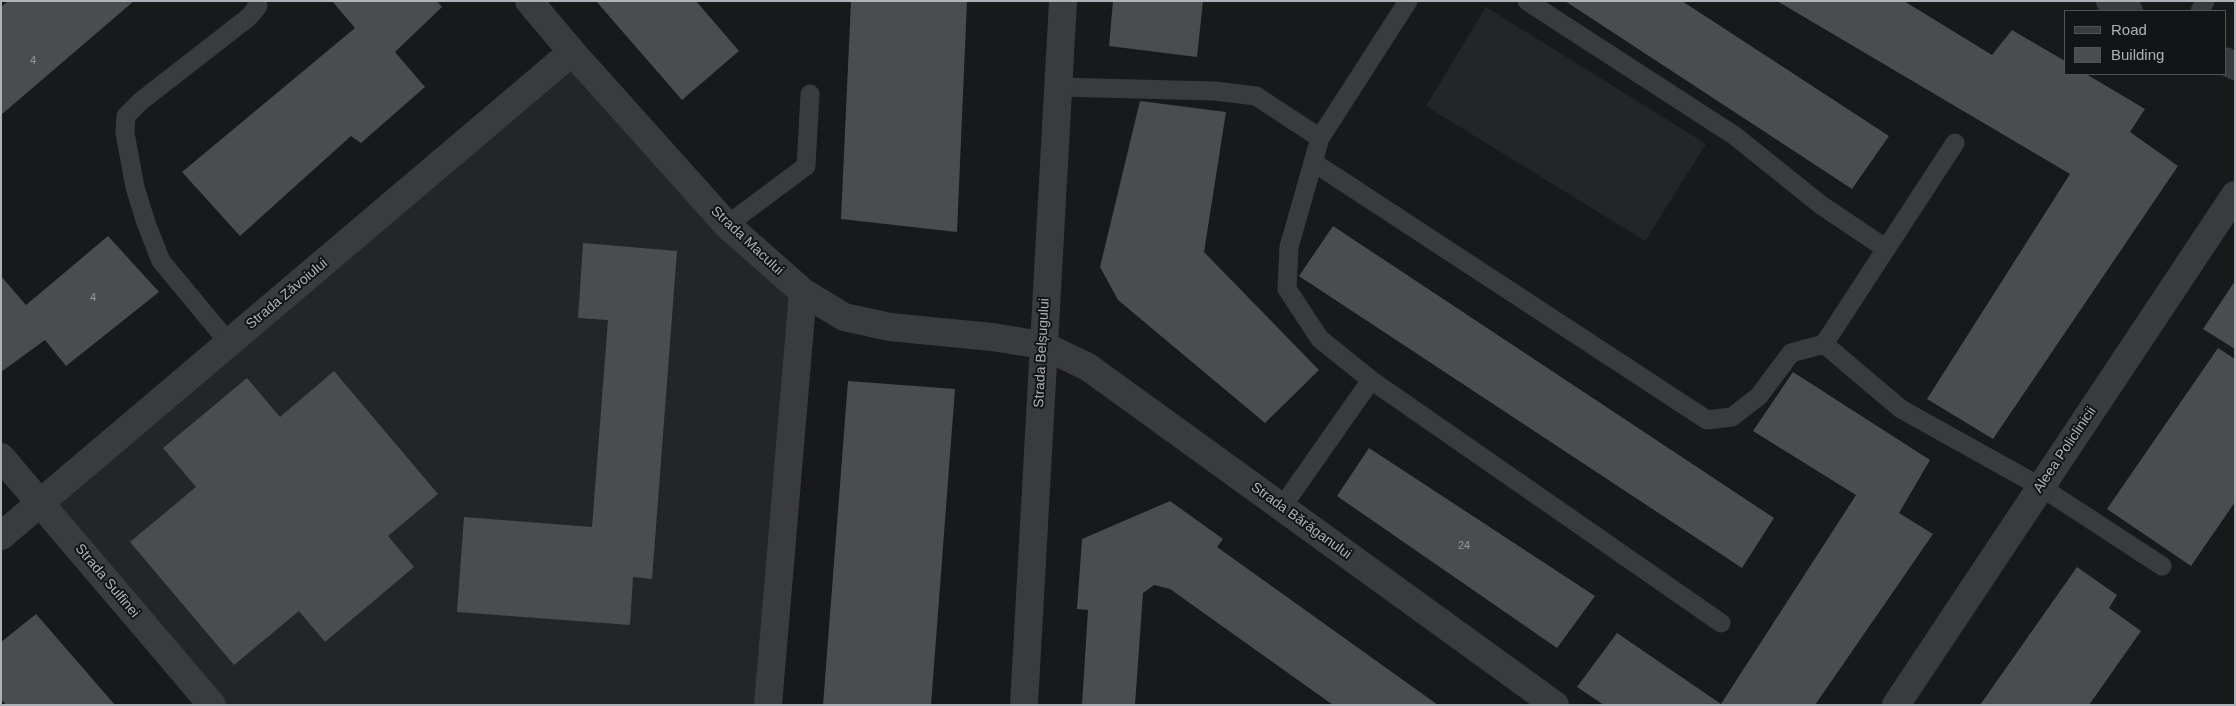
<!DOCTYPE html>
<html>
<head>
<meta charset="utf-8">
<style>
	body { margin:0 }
	#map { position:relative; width:2236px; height:706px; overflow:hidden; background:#18191a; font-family:Helvetica,sans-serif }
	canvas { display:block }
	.frame { position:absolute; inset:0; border:2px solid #acb2b8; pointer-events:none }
	.legend { position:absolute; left:2064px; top:10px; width:162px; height:65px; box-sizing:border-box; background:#131415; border:1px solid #505356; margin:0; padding:6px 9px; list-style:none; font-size:15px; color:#acb2b8 }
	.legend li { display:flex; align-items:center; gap:10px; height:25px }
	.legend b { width:25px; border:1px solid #505356 }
</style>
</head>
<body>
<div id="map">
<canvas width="2236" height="706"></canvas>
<div class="frame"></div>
<ul class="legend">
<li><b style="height:6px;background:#3a3b3f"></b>Road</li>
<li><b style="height:14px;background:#4b4c4f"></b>Building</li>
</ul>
</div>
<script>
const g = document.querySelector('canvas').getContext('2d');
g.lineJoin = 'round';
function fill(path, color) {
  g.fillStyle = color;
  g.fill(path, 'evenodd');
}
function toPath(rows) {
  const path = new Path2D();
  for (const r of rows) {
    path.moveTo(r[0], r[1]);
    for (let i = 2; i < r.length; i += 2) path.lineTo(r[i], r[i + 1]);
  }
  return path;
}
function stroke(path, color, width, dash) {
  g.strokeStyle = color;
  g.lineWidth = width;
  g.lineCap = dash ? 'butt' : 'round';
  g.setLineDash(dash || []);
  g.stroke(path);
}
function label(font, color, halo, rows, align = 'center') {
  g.font = font + ' Helvetica,sans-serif';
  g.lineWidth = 4;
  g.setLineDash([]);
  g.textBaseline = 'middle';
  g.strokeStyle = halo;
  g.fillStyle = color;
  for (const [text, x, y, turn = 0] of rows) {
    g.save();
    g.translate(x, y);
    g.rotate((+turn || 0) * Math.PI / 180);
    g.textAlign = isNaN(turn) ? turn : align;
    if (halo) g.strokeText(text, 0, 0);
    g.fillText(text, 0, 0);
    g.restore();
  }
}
const built = toPath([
	[1486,7,1706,144,1645,241,1426,106],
	[572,52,803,292,768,705,213,705,40,503]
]);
const building = toPath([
	[8,1,134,1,1,115,1,7],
	[332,1,437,1,442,7,395,52,425,87,361,143,351,136,240,236,182,172,355,28],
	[596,1,696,1,739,51,682,100],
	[851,1,967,1,957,232,841,219],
	[1113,1,1203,1,1197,57,1109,46],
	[1565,1,1682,1,1889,136,1852,189],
	[1777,1,1904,1,1992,55,2012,30,2065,61,2065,74,2086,74,2145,109,2130,132,2178,166,1993,439,1927,399,2070,174],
	[1140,101,1226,112,1204,252,1319,370,1265,423,1118,300,1100,267],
	[1333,226,1774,518,1742,568,1299,276],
	[108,236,159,292,66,366,45,340,1,372,1,276,26,305],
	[583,243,677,251,652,579,633,577,630,625,457,612,464,517,592,527,608,320,578,318],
	[2235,281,2235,349,2203,329],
	[2218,348,2235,359,2235,502,2191,566,2107,509],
	[334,371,438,494,388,536,414,567,325,642,299,611,234,665,130,542,196,487,163,448,247,378,280,417],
	[1793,372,1930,460,1899,513,1933,534,1815,705,1604,705,1577,687,1617,633,1721,704,1856,495,1753,431],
	[848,381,955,389,931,705,823,705],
	[1369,448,1595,596,1557,648,1337,496],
	[1170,501,1223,539,1217,547,1438,705,1333,705,1170,589,1154,585,1143,593,1135,705,1082,705,1088,610,1077,609,1082,539],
	[2077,567,2117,595,2109,608,2141,631,2089,705,1980,705],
	[36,614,115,705,6,705,3,701,1,703,1,642]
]);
const lane = toPath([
	[1527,1,1735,136,1821,205,1885,248],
	[2200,11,2205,1],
	[1058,87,1215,91,1256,96,1320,138],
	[1955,143,1824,344,1901,409,2041,487,2162,566],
	[1313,162,1707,420,1732,417,1759,396,1791,353,1824,344],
	[727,225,806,166,810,94],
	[229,343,161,261,146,223,135,187,125,133,126,116,141,101,249,17,258,6,257,1],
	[1371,380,1320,339,1287,289,1289,247,1320,138,1408,1],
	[1282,507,1371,380,1721,623]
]);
const street = toPath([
	[529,1,572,52,727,225,803,292,844,317,890,327,992,337,1042,345,1088,367,1555,705],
	[2110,1,2129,11],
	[2225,61,2235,66],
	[1,457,212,705],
	[1,536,572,52],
	[768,705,803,292],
	[1024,705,1063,1],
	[1896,705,2235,195]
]);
const numberNames = [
	["4",33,61],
	["4",93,298],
	["24",1464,546]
];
const streetNames = [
	["Strada Macului",747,241,43],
	["Strada Zăvoiului",287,294,-40],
	["Strada Belșugului",1042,353,-87],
	["Aleea Policlinicii",2065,450,-56],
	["Strada Bărăganului",1301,521,36],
	["Strada Sulfinei",107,581,50]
];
fill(built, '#242527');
fill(building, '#4b4c4f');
stroke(lane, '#3a3b3f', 19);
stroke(street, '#3a3b3f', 28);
label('11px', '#94989e', null, numberNames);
label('14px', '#acb2b8', '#131415', streetNames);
</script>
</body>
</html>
